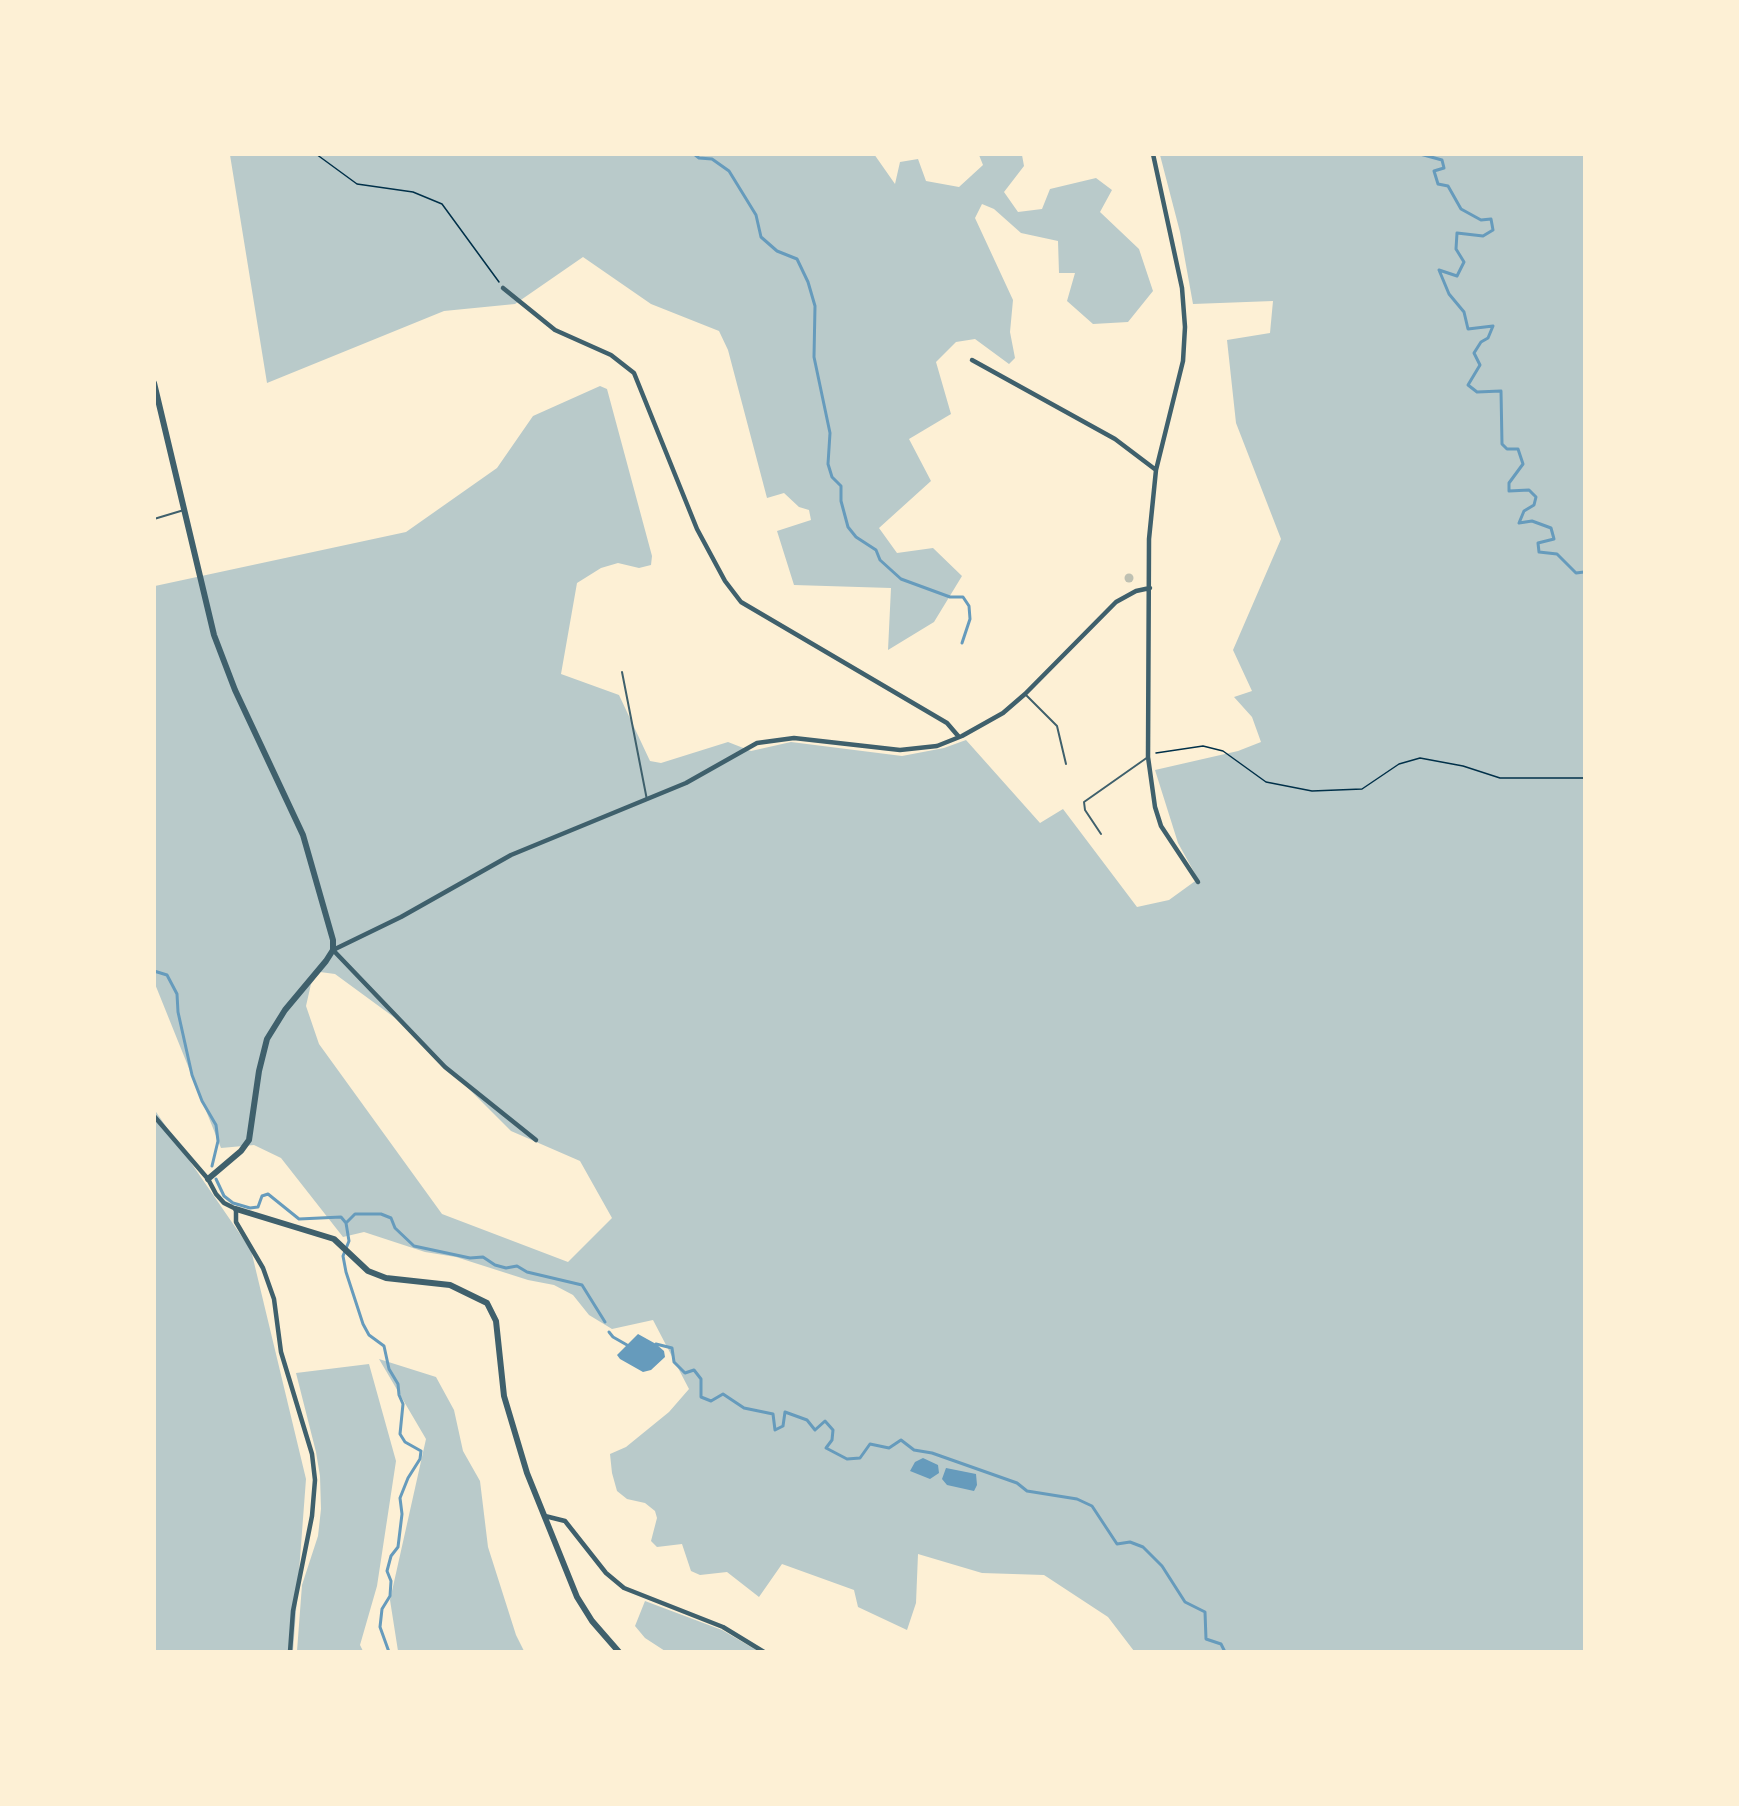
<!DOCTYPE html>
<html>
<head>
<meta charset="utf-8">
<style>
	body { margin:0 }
	#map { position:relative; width:1739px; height:1806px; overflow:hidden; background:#fdf0d5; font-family:"Source Sans 3",sans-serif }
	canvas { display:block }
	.frame { position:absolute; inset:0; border:156px solid #fdf0d5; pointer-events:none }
</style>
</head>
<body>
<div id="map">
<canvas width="1739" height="1806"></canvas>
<div class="frame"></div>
</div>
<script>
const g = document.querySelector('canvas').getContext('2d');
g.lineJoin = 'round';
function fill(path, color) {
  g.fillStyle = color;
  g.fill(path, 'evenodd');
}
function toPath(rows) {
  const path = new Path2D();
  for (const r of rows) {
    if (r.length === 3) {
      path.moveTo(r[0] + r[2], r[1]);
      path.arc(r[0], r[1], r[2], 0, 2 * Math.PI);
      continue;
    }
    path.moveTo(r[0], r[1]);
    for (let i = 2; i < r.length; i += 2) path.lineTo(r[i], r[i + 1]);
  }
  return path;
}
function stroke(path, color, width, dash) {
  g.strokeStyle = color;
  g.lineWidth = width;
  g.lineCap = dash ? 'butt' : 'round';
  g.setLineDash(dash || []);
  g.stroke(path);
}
const green = toPath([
	[874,154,895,184,900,162,918,159,926,181,959,187,983,165,979,155,1022,155,1024,166,1004,192,1018,212,1042,209,1050,189,1096,178,1112,190,1100,212,1139,249,1153,291,1128,322,1093,324,1067,301,1075,273,1059,273,1058,241,1021,233,994,209,982,204,975,218,1013,300,1010,332,1015,358,1009,364,975,339,956,342,936,362,951,414,909,439,931,481,879,528,897,553,933,548,962,576,934,622,888,650,891,588,794,585,777,531,811,520,809,510,799,507,784,493,767,498,728,350,719,331,651,304,583,257,515,304,444,311,267,383,230,155],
	[1160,155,1584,155,1584,1651,1134,1651,1108,1617,1044,1575,982,1573,918,1554,916,1603,907,1630,858,1607,854,1590,782,1564,759,1597,727,1572,700,1575,691,1571,682,1544,657,1547,651,1541,657,1518,655,1511,645,1503,627,1499,617,1491,612,1473,610,1454,626,1447,669,1412,689,1389,653,1320,612,1329,589,1315,573,1295,554,1285,528,1280,456,1257,425,1252,364,1232,343,1237,281,1158,254,1145,221,1148,155,984,155,586,406,532,497,468,533,416,600,386,607,389,652,556,651,565,639,568,618,563,601,568,577,583,561,674,619,695,650,761,661,763,728,742,751,751,791,742,902,756,944,748,966,740,1040,823,1063,809,1137,907,1169,900,1198,879,1178,843,1155,770,1238,751,1261,742,1252,717,1234,697,1252,691,1233,650,1281,539,1236,423,1227,340,1270,333,1273,301,1193,304,1180,232],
	[320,972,335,974,406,1026,511,1131,580,1161,612,1218,568,1262,442,1214,319,1044,306,1006,311,984],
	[154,1109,251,1250,306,1479,293,1651,155,1651],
	[379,1359,436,1377,454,1410,463,1451,480,1481,488,1547,516,1635,524,1651,398,1651,390,1600,426,1439],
	[369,1364,396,1461,377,1586,360,1645,363,1651,297,1651,302,1585,318,1536,321,1509,320,1476,316,1452,296,1373],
	[645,1601,722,1630,758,1651,665,1651,645,1638,635,1626]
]);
const water = toPath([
	[638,1334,656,1344,664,1351,665,1357,651,1370,643,1372,620,1359,617,1355],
	[923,1458,938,1465,939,1473,930,1479,910,1471,915,1462],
	[946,1468,976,1474,977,1485,974,1491,947,1485,942,1479]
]);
const stream = toPath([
	[694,154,699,158,712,159,729,171,756,215,761,237,777,251,797,259,808,282,815,306,814,357,830,433,828,464,832,477,841,486,841,501,848,527,856,537,876,550,880,560,901,579,950,597,963,597,969,606,970,619,962,643],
	[1420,154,1442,160,1444,168,1434,171,1438,184,1448,186,1461,209,1481,220,1491,219,1493,230,1483,236,1457,233,1456,249,1464,262,1457,276,1439,270,1449,294,1464,312,1468,329,1493,326,1488,338,1481,342,1474,353,1480,365,1468,385,1477,392,1501,391,1502,444,1507,449,1518,449,1523,464,1509,483,1509,491,1529,490,1536,497,1534,505,1524,511,1519,523,1532,521,1551,528,1554,539,1538,543,1539,552,1557,554,1576,573,1584,572],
	[154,971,167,975,177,994,178,1012,192,1075,202,1101,216,1125,218,1141,212,1166],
	[216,1179,224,1196,233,1203,250,1208,258,1207,262,1196,268,1194,299,1219,341,1217,346,1223,349,1241,343,1256,346,1272,363,1324,369,1335,384,1346,389,1369,398,1384,399,1395,403,1404,400,1434,405,1442,421,1451,420,1459,408,1478,400,1498,402,1514,398,1547,391,1556,387,1571,391,1581,390,1596,382,1609,380,1627,389,1652],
	[346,1223,355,1214,381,1214,391,1218,395,1228,414,1246,470,1258,483,1257,495,1265,506,1268,517,1266,527,1272,582,1285,605,1322],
	[609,1332,613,1337,627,1345],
	[656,1344,672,1348,674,1362,685,1373,694,1370,701,1379,701,1397,711,1401,723,1394,744,1408,773,1414,775,1430,783,1426,785,1412,807,1420,815,1430,825,1421,833,1430,832,1440,826,1448,847,1459,860,1458,870,1444,889,1448,901,1440,914,1450,932,1453,1017,1483,1027,1491,1077,1499,1092,1506,1117,1544,1130,1542,1143,1547,1162,1566,1185,1602,1205,1612,1206,1639,1221,1644,1225,1652],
	[1235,1652,1237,1652]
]);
const building = toPath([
	[1129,578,4.5]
]);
const path = toPath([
	[316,154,357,184,413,192,442,204,499,282],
	[1156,753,1203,746,1223,751,1266,782,1312,791,1362,789,1399,764,1420,758,1463,766,1500,778,1584,778]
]);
const service = toPath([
	[154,519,184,510],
	[622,672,647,800],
	[1025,694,1057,726,1066,764],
	[1101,834,1085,810,1084,802,1148,757]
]);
const minor = toPath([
	[1153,154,1182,288,1185,327,1183,361,1156,470,1149,539,1148,757,1155,807,1161,826,1198,882],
	[503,288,555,330,611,355,634,373,697,529,725,581,741,602,947,723,959,737],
	[972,360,1115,439,1156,470],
	[154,1116,208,1179,216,1194,224,1203,236,1209,236,1222,263,1268,274,1299,281,1352,312,1454,315,1480,312,1516,293,1611,290,1652],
	[536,1140,445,1067,333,950,401,917,511,855,686,783,757,743,794,738,900,750,937,746,962,736,1003,713,1025,694,1116,602,1136,591,1150,588],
	[545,1516,565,1521,606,1573,624,1588,723,1627,764,1652]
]);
const tertiary = toPath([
	[154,383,214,635,235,690,303,835,333,940,333,950,326,961,285,1010,267,1039,259,1071,249,1140,241,1151,208,1179],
	[236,1209,334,1239,368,1271,386,1278,450,1285,487,1303,496,1321,504,1396,527,1473,577,1597,592,1621,619,1652]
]);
fill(green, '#b9caca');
fill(water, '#669bbc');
stroke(stream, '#669bbc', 3);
fill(building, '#bec0b2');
stroke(path, '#003049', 1.5);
stroke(service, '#3f606c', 2);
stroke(minor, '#3f606c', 4.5);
stroke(tertiary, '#3f606c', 6);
</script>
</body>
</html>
